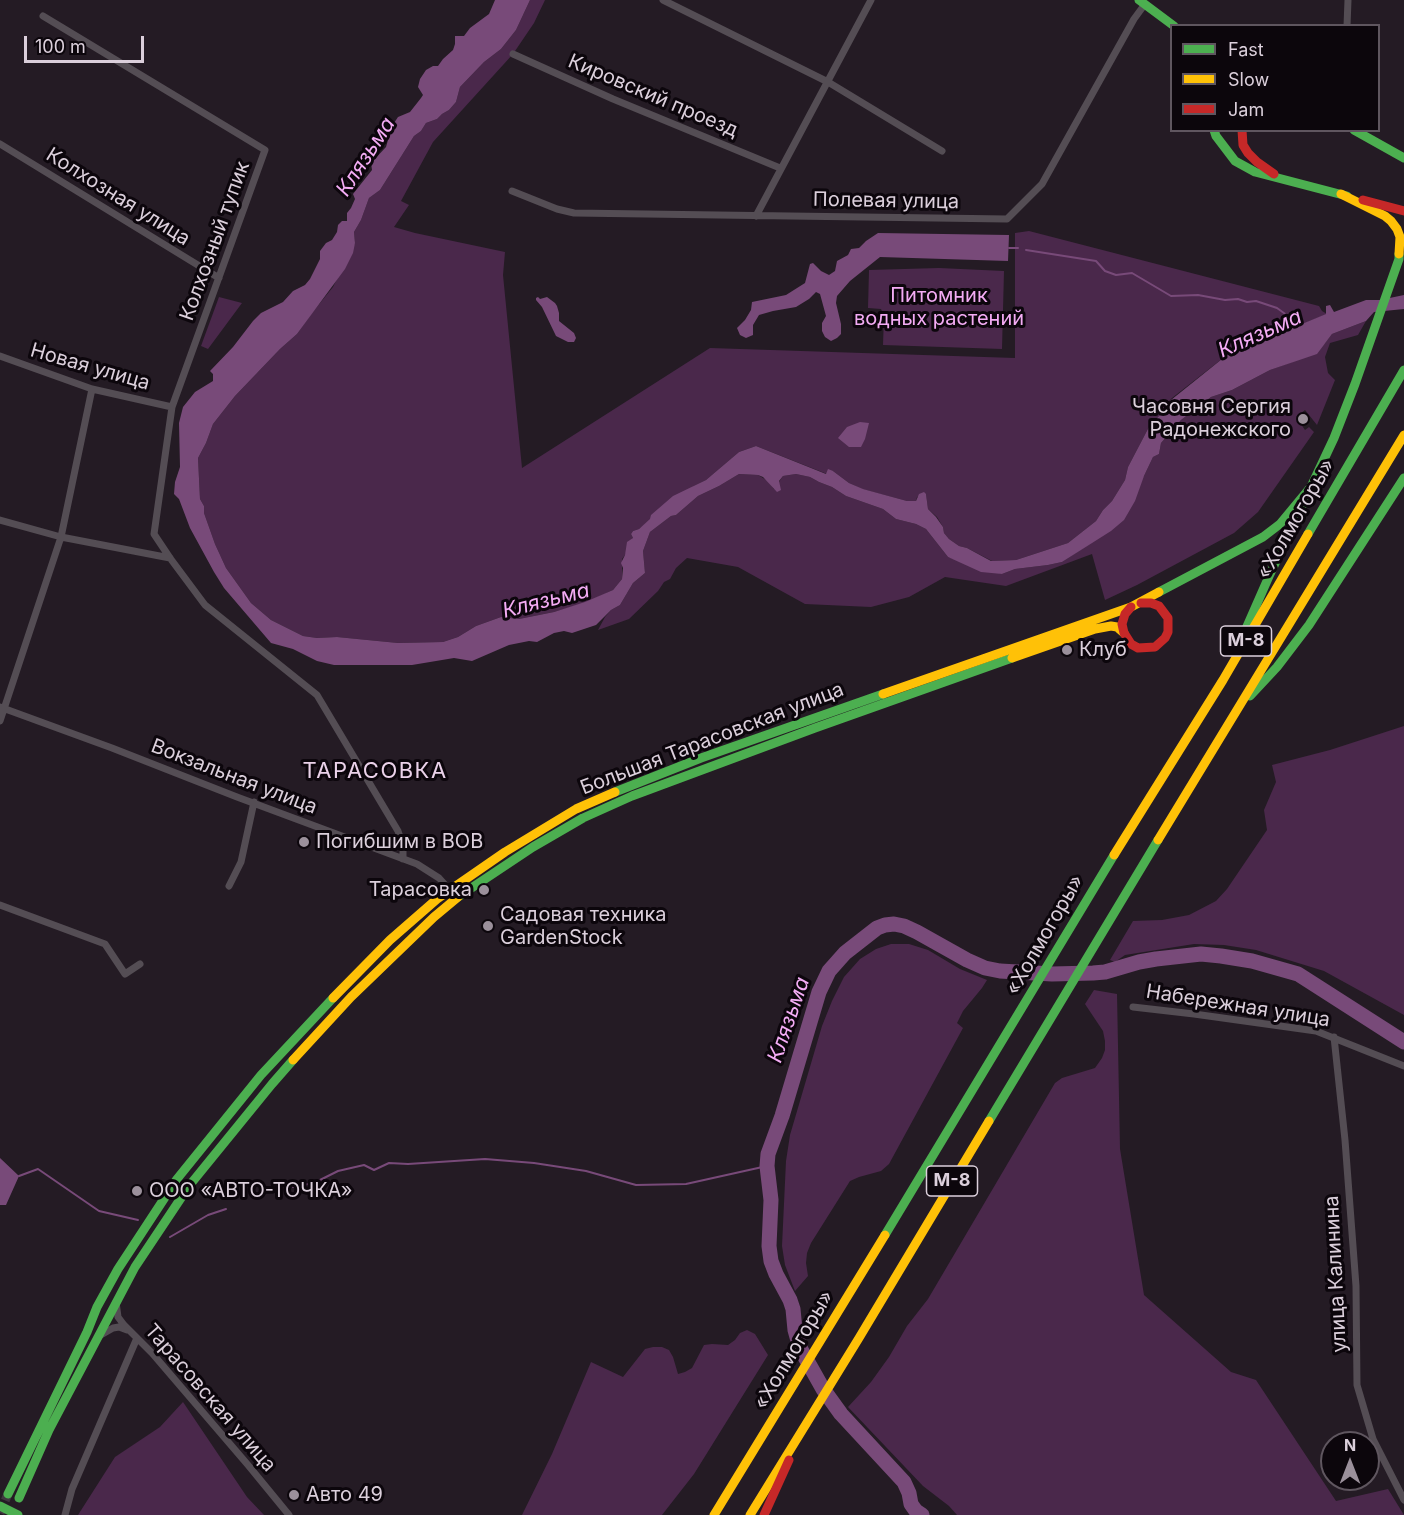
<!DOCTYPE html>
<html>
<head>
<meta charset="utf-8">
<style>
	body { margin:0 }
	#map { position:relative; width:1404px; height:1515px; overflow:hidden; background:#241b24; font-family:Inter,sans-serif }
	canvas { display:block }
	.legend { position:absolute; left:1170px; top:24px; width:210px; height:108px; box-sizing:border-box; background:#0c060c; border:2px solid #5f565f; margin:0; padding:8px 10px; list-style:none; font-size:18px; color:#dbcfdb }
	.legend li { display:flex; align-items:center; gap:12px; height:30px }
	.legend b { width:30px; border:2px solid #5f565f }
	.north { position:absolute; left:1320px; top:1431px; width:60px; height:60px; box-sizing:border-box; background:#0c060c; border:2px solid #5f565f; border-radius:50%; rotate:0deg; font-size:16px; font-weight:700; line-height:24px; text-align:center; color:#dbcfdb }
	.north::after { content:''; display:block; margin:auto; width:21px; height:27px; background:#9b909b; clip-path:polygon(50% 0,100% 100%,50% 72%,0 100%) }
	.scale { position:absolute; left:24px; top:36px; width:120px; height:27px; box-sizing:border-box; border:3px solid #dbcfdb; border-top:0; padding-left:8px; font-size:18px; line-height:21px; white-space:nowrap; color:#dbcfdb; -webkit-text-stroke:4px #0c060c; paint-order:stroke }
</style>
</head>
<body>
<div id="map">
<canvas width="1404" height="1515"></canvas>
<ul class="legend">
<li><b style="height:8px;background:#4caf50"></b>Fast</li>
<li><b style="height:8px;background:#ffc107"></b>Slow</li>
<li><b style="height:8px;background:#c62828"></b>Jam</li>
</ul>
<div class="north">N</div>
<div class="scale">100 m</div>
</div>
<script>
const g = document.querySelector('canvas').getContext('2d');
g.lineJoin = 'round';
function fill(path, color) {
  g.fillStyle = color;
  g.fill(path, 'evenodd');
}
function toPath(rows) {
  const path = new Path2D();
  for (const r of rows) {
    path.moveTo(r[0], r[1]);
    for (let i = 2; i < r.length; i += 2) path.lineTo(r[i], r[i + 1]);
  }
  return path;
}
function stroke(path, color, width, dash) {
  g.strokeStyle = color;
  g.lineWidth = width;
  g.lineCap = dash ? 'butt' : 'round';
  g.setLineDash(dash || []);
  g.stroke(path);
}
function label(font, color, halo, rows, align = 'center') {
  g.font = font + ' Inter,sans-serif';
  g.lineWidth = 6;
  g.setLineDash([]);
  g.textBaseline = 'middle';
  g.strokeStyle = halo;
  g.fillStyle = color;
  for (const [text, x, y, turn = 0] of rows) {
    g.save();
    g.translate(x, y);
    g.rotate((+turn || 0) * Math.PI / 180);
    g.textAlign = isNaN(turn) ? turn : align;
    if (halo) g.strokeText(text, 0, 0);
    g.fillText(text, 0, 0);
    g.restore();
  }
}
const green = toPath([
	[530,0,545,0,534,23,513,54,433,142,401,201,409,205,394,227,415,233,505,252,503,275,522,468,710,348,1015,358,1015,233,1029,231,1319,306,1322,311,1327,314,1227,355,1172,398,1166,404,1164,411,1150,425,1128,467,1125,480,1112,501,1103,510,1096,521,1068,543,1016,560,992,561,967,548,959,546,949,539,944,533,943,527,937,517,928,509,926,494,917,497,916,501,907,501,862,489,849,483,833,471,827,474,756,446,739,452,706,480,694,486,639,529,633,531,631,534,633,538,625,555,622,559,622,579,613,590,585,603,554,612,519,619,501,617,476,626,458,637,443,642,398,643,337,637,317,638,303,636,271,620,251,603,226,568,215,544,204,513,204,506,200,499,198,458,206,443,213,424,235,396,280,349,297,334,312,313,333,287,355,243,354,232,361,220,369,198,380,190,414,136,421,131,426,123,437,119,442,114,449,110,456,102,460,87,484,62,501,49,516,30],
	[939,268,1004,271,1002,349,883,345,884,316,881,309,868,308,869,270],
	[219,297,242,303,208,349,201,346],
	[1366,321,1358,335,1330,343,1325,357,1328,373,1335,380,1317,425,1305,410,1296,417,1305,430,1309,427,1314,432,1258,512,1234,533,1137,585,1105,600,1092,554,1006,586,945,577,909,597,871,607,805,604,738,567,687,558,676,568,670,579,664,582,658,591,629,619,598,630,605,617,611,610,620,605,633,583,645,573,643,551,650,532,671,516,676,515,698,496,719,486,739,474,758,475,768,481,774,489,783,476,796,474,810,477,819,482,832,487,846,496,883,509,896,519,916,524,926,529,948,557,1002,574,1015,569,1048,565,1062,562,1089,544,1144,476,1153,457,1159,454,1161,443,1181,420,1211,397,1232,390,1270,370,1292,362,1325,343,1332,334],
	[1404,726,1404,1015,1324,971,1256,950,1224,945,1194,944,1125,955,1115,962,1110,960,1133,921,1162,920,1189,915,1216,901,1227,889,1267,830,1264,810,1276,782,1272,765,1330,750],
	[891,944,909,944,928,950,960,969,987,980,982,988,963,1011,957,1023,963,1028,889,1164,881,1171,859,1177,850,1181,811,1243,807,1253,806,1263,808,1276,795,1291,785,1265,782,1246,786,1161,790,1135,822,1026,832,1001,844,977,860,959,876,949],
	[1094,990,1117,994,1120,1149,1144,1295,1231,1372,1256,1380,1336,1501,1388,1489,1404,1515,957,1515,949,1506,923,1486,848,1407,871,1382,889,1357,907,1326,928,1299,1055,1083,1062,1078,1095,1068,1102,1058,1105,1050,1105,1041,1103,1031,1085,1004],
	[747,1330,755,1334,768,1355,694,1474,662,1515,522,1515,552,1454,591,1362,623,1377,645,1349,653,1347,662,1347,669,1350,673,1357,678,1374,685,1372,692,1368,704,1345,712,1344,728,1345,735,1340,740,1333],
	[183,1402,247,1497,264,1515,78,1515,115,1457,160,1427]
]);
const water = toPath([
	[495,0,530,0,516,30,501,49,484,62,460,87,456,102,449,110,442,114,437,119,426,123,421,131,414,136,380,190,369,198,361,220,354,232,355,243,353,253,345,269,297,334,280,349,235,396,213,424,206,443,198,458,200,499,204,506,204,513,215,544,226,568,251,603,271,620,303,636,317,638,337,637,398,643,443,642,458,637,476,626,501,617,519,619,554,612,585,602,613,590,622,579,623,568,621,563,625,555,627,542,633,538,631,534,633,531,639,529,650,519,651,515,673,496,706,480,739,452,756,446,826,474,828,469,833,471,849,483,863,489,907,501,916,501,919,494,924,492,926,494,928,509,936,517,943,527,944,533,949,539,959,546,967,548,991,561,1016,560,1068,543,1096,521,1103,510,1112,501,1125,480,1128,467,1150,425,1164,411,1166,404,1227,355,1326,314,1326,306,1330,305,1334,312,1366,300,1380,300,1404,295,1404,309,1374,312,1366,321,1332,334,1317,354,1270,370,1232,390,1211,397,1181,420,1161,443,1159,454,1153,457,1144,476,1135,501,1124,520,1111,531,1062,562,1048,565,1015,569,1002,574,981,572,948,557,926,529,916,524,896,519,883,509,846,496,832,487,819,482,810,477,796,474,783,476,779,481,781,490,777,492,763,477,758,475,739,474,719,486,698,496,676,515,671,516,650,532,643,551,645,573,633,583,620,605,611,610,596,625,572,633,564,631,554,633,537,642,529,641,509,645,472,661,454,658,412,665,334,665,317,661,293,649,271,643,224,588,214,572,190,528,179,499,174,494,175,482,180,467,179,423,183,407,195,392,213,381,213,374,210,371,233,347,253,321,261,313,283,302,293,291,305,285,310,279,320,259,320,251,326,243,332,240,337,232,338,225,342,221,347,221,347,213,351,208,355,199,353,194,372,170,371,163,386,147,392,126,398,117,410,112,421,98,423,95,418,87,420,79,426,70,433,66,438,66,443,59,453,50,455,44,455,36,464,36,470,28,489,14],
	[878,233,1009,235,1008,261,880,257,850,281,837,296,836,303,841,324,841,334,837,338,831,341,825,337,822,331,822,323,826,316,820,294,816,292,809,299,796,307,773,311,759,315,753,325,753,335,746,338,740,335,737,328,745,320,751,310,752,302,786,295,805,283,810,264,813,263,821,271,829,275,835,271,837,261,848,255,851,249,859,248,866,241],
	[538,297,540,299,547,297,555,303,557,306,559,313,559,321,574,333,576,338,574,342,568,342,556,336,542,307,536,300,536,298],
	[860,422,869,423,865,439,861,447,849,447,838,438,847,427],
	[0,1158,19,1176,6,1205,0,1205]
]);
const stream = toPath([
	[1009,248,1018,248],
	[1026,250,1096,261,1105,271,1116,275,1132,273,1171,296,1198,295,1225,300,1238,299,1247,302,1256,301,1277,308,1288,316,1294,329],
	[19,1176,38,1169,99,1211,138,1220],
	[293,1187,314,1183,338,1171,364,1165,374,1170,389,1163,408,1164,485,1159,534,1163,586,1171,636,1185,686,1184,767,1166],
	[170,1237,208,1215,226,1209]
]);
const river = toPath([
	[922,1515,916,1511,911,1504,909,1493,904,1482,841,1414,823,1389,800,1348,795,1330,793,1309,790,1300,776,1274,771,1261,769,1246,771,1200,767,1166,768,1154,782,1116,819,992,829,971,845,953,877,928,885,925,894,924,904,926,917,932,967,960,985,968,1000,971,1052,974,1093,973,1105,972,1139,962,1156,959,1201,954,1221,956,1252,961,1298,974,1404,1042]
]);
const secondaryTunnel = toPath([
	[0,1513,8,1494]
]);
const street = toPath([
	[663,0,828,82,942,151],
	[43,16,265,150,172,407,154,534,170,558,205,605,317,695,398,831,403,846,403,859],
	[1347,26,1348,0],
	[513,54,613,99,780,168],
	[0,144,219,278],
	[512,191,557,209,574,213,1007,219,1042,184,1134,19,1145,4],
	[756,216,871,0],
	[0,356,92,389,172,407],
	[0,520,61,537,170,558],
	[0,707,112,748,237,797,417,864,439,878,450,890],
	[0,721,61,537,92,389],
	[229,886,241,862,254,802],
	[0,905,105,944,125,974,140,964],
	[1133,1007,1194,1014,1316,1031,1404,1066],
	[1334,1037,1345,1140,1356,1286,1357,1385,1373,1439,1404,1500],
	[116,1302,118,1317,124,1325,152,1353,248,1465,289,1515],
	[99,1336,113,1328,119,1327,127,1330],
	[65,1515,72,1489,137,1338]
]);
const fast = toPath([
	[1139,0,1174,26],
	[1214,130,1216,136,1235,161,1255,172,1347,196],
	[1354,130,1404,158],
	[1308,534,1404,370],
	[1159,592,1263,537,1280,524,1309,489],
	[1241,640,1270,574,1334,438,1355,384,1399,259,1399,254],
	[1250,696,1277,667,1309,625,1404,478],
	[615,792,701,758,883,694],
	[458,897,533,847,583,818,632,796,815,728,1012,658],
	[989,1121,1158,840],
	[885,1235,1114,855],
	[8,1494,87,1332,97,1307,118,1269,177,1179,261,1075,333,998],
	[19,1498,49,1430,135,1267,189,1186,272,1084,293,1060],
	[0,1506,18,1515]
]);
const slow = toPath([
	[1341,194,1385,216,1391,221,1397,229,1400,237,1399,254],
	[1012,658,1095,629,1111,626,1117,627,1124,633],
	[883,694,1131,607,1159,592],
	[1158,840,1404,435],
	[1114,855,1223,680,1308,534],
	[333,998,390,940,437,899,505,852,576,809,615,792],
	[293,1060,351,997,434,917,458,897],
	[714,1515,885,1235],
	[750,1515,859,1338,989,1121]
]);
const jam = toPath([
	[1242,130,1243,145,1248,153,1257,162,1274,174],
	[1363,200,1404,211],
	[1131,607,1125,614,1122,624,1124,633,1131,644,1138,648,1155,647,1165,638,1168,632,1168,618,1159,606,1151,603,1141,603],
	[764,1515,789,1460]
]);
const markers = [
	[1303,419,6,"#9b909b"],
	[1067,650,6,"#9b909b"],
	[304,842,6,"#9b909b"],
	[484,890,6,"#9b909b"],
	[488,926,6,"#9b909b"],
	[137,1191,6,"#9b909b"],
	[294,1495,6,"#9b909b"]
];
const shields = [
	[1246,641,51],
	[952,1181,51]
];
const shieldNames = [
	["М-8",1246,641],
	["М-8",952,1181]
];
const streetNames = [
	["Кировский проезд",653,96,23],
	["Колхозная улица",118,197,32],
	["Полевая улица",886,201,1],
	["Колхозный тупик",215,241,-70],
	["Новая улица",90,367,16],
	["«Холмогоры»",1296,519,-60],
	["Большая Тарасовская улица",712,739,-21],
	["Вокзальная улица",234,777,21],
	["«Холмогоры»",1045,935,-60],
	["Набережная улица",1238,1006,9],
	["улица Калинина",1336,1274,-93],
	["«Холмогоры»",794,1350,-59],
	["Тарасовская улица",210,1398,49]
];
const parkNames = [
	["Питомник",939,296],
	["водных растений",939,319]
];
const poiNames = [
	["Часовня Сергия",1291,407,"right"],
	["Радонежского",1291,430,"right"],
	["Клуб",1079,650],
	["Погибшим в ВОВ",316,842],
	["Тарасовка",472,890,"right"],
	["Садовая техника",500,915],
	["GardenStock",500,938],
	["ООО «АВТО-ТОЧКА»",149,1191],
	["Авто 49",306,1495]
];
const waterNames = [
	["Клязьма",366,157,-57],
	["Клязьма",1260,334,-24],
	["Клязьма",546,601,-14],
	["Клязьма",789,1020,-71]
];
const quarterNames = [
	["ТАРАСОВКА",375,771]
];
fill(green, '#4a284b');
fill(water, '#784a79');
stroke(stream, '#784a79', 2);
stroke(river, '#784a79', 15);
stroke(secondaryTunnel, '#3f363f', 9, [9, 4.5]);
stroke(street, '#544d54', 7);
stroke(fast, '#4caf50', 9);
stroke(slow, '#ffc107', 9);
stroke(jam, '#c62828', 9);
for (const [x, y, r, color] of markers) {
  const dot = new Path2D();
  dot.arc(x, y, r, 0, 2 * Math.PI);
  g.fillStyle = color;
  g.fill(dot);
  stroke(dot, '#0c060c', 2);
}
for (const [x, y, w] of shields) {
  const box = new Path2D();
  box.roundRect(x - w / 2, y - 15, w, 30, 4.5);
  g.fillStyle = '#0c060c';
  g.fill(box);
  stroke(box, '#dbcfdb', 1.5);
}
label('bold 18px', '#dbcfdb', null, shieldNames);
label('20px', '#dbcfdb', '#0c060c', streetNames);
label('20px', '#f3abf4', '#0c060c', parkNames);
label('20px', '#dbcfdb', '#0c060c', poiNames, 'left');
label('italic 21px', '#f4acf5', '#0c060c', waterNames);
g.letterSpacing = '1.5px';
label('22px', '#ead1e9', '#0c060c', quarterNames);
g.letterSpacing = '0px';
</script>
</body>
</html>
